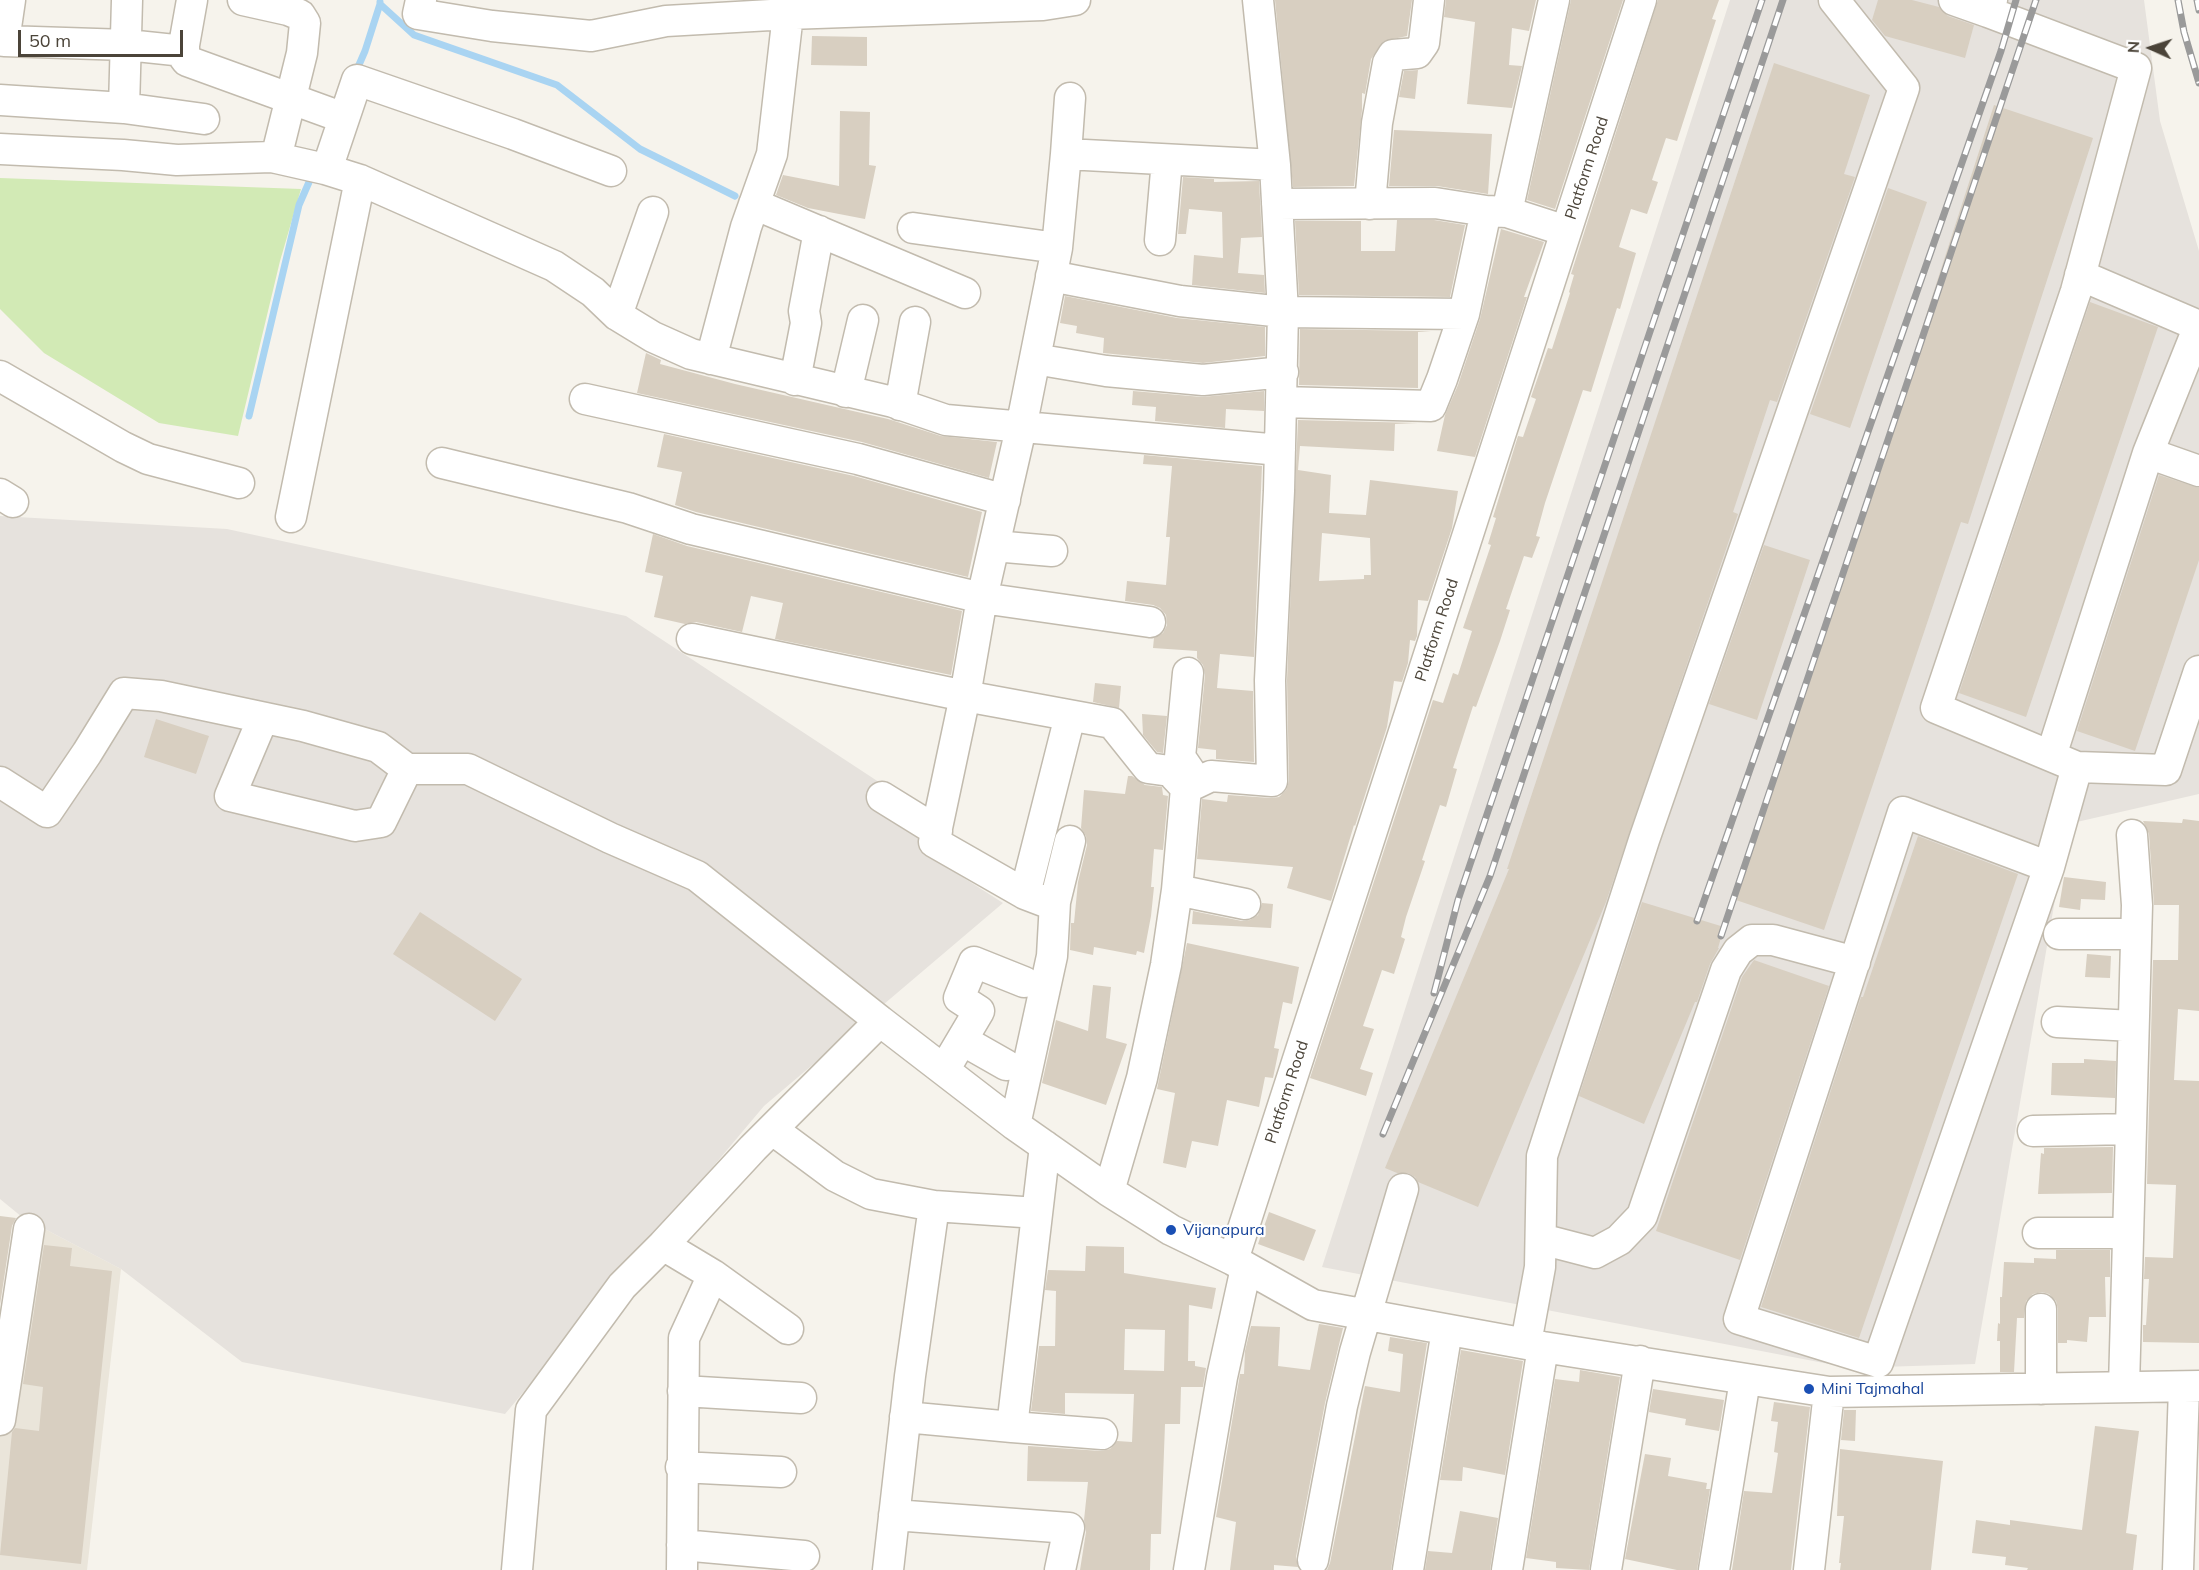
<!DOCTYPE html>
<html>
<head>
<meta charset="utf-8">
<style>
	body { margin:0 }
	#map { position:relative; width:2199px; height:1570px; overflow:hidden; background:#f6f3ec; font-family:Mulish,sans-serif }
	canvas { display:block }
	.north { position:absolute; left:2121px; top:18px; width:60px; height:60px; -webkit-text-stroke:4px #fff; paint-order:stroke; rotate:273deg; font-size:16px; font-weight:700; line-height:24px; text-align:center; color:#4b4439 }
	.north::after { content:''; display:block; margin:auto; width:21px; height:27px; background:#4b4439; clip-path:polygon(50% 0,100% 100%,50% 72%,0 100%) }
	.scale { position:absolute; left:18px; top:30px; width:165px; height:27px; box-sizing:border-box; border:3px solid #4b4439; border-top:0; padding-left:8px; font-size:18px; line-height:21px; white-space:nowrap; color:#4b4439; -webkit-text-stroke:4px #fff; paint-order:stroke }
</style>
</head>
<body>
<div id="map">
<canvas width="2199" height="1570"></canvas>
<div class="north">N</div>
<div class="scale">50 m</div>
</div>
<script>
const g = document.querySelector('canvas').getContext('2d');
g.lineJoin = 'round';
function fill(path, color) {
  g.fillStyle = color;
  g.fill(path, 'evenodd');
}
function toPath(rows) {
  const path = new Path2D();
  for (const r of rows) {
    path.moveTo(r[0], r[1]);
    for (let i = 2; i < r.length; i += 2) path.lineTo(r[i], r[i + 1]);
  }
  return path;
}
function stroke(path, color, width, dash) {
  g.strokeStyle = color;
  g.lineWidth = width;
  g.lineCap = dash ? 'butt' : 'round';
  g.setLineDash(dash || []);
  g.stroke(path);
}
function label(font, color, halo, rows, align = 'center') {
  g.font = font + ' Mulish,sans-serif';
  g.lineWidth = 4.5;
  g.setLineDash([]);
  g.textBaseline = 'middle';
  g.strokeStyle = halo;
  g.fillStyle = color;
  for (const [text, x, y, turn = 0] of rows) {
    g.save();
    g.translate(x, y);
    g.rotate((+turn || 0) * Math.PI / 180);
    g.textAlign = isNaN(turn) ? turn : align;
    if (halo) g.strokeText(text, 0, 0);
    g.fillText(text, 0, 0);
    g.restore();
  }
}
const residential = toPath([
	[22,1217,121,1269,87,1570,0,1570,0,1359]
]);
const industrial = toPath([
	[1730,0,2144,0,2160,121,2199,251,2199,794,2068,824,1975,1364,1850,1368,1322,1267],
	[0,516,227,529,626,616,923,811,925,853,1003,903,764,1106,505,1414,242,1362,121,1269,22,1217,0,1199]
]);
const green = toPath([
	[0,178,301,189,280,261,238,436,159,423,44,353,0,309]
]);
const stream = toPath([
	[380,2,380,4,414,35,557,85,640,149,735,196],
	[355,74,365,51,380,4],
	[249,416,299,205,313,173]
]);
const building = toPath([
	[1275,0,1412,0,1407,36,1384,41,1371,59,1365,94,1362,93,1362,110,1354,186,1293,187],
	[1446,0,1536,0,1529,31,1512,28,1509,65,1522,66,1512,108,1467,104,1475,22,1444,17],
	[1571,0,1623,0,1555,209,1527,200],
	[1658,0,1719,0,1712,19,1716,20,1677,141,1666,138,1652,180,1658,182,1647,214,1631,209,1619,247,1636,253,1620,309,1617,308,1591,392,1583,390,1545,503,1536,536,1540,537,1532,558,1524,556,1506,609,1510,610,1500,641,1476,707,1473,706,1453,768,1457,769,1446,807,1440,805,1422,860,1425,861,1406,917,1401,937,1405,939,1394,974,1382,970,1363,1026,1374,1029,1360,1069,1373,1073,1366,1096,1310,1078,1433,700,1443,703,1453,673,1458,675,1472,631,1463,628,1491,545,1488,544,1496,518,1493,517,1518,436,1523,437,1536,399,1531,397,1548,348,1552,349,1570,293,1569,292,1574,275,1571,274],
	[1878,0,1912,0,1939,7,1948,16,1974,25,1965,58,1885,36,1872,20],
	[812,36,867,37,867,66,811,65],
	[1774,63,1870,95,1844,174,1855,177,1777,402,1770,400,1733,512,1738,514,1606,902,1478,1207,1418,1182,1415,1177,1408,1173,1397,1173,1385,1168,1509,869,1507,869],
	[1418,70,1415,99,1399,97,1404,71],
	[1994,105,2093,138,1968,524,1961,522,1824,930,1733,899,1869,492],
	[840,111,870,112,869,165,876,166,865,219,808,208,776,195,783,175,839,186],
	[1394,130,1492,134,1488,194,1437,186,1389,186],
	[1183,177,1214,179,1214,182,1259,181,1262,237,1241,238,1238,273,1264,275,1265,293,1192,285,1194,255,1223,258,1222,212,1189,209,1186,234,1178,234],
	[1888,188,1927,202,1850,428,1810,414],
	[1397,220,1434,220,1465,225,1450,297,1299,295,1295,221,1361,221,1361,251,1395,251],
	[1501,229,1544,242,1524,297,1527,297,1475,457,1437,451,1445,415,1458,385,1480,319],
	[1065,296,1177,318,1265,327,1265,356,1203,363,1103,353,1104,338,1076,333,1077,326,1060,323],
	[2090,302,2158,327,2026,717,1959,693],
	[1300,329,1431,331,1418,332,1418,388,1299,385],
	[646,353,661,360,660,364,735,384,888,419,941,436,997,442,989,478,862,442,637,393],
	[1133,391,1202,397,1264,391,1264,411,1226,409,1225,428,1155,421,1156,407,1132,405],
	[1298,420,1418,423,1395,424,1394,451,1300,446,1298,470,1331,475,1329,513,1366,515,1370,480,1458,491,1452,528,1428,601,1418,600,1417,636,1415,641,1410,640,1408,663,1402,682,1394,681,1387,727,1355,826,1354,825,1331,901,1287,888,1293,867,1197,859,1202,799,1227,802,1228,795,1271,798,1279,797,1286,790,1289,781,1287,680],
	[1322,533,1370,538,1371,575,1364,575,1364,579,1319,581],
	[664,434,854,476,982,512,968,577,696,512,675,505,682,472,657,467],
	[1144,455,1262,466,1254,657,1220,654,1217,688,1253,691,1254,762,1216,759,1216,750,1198,748,1205,675,1203,665,1197,658,1197,651,1153,648,1154,638,1163,633,1167,625,1166,615,1160,608,1153,605,1125,601,1127,581,1166,585,1170,537,1166,537,1172,466,1143,464],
	[2159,475,2199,488,2199,560,2135,751,2077,731],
	[653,534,687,546,962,611,951,675,775,639,783,603,751,596,742,632,696,622,685,624,654,617,663,576,645,572],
	[1764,545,1810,560,1757,720,1709,704],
	[1095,683,1121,686,1119,708,1093,702],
	[1142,714,1167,716,1163,753,1157,752,1143,735],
	[156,719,209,736,196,774,144,757],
	[1128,776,1132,776,1145,785,1162,787,1163,795,1168,796,1163,850,1154,849,1151,887,1154,887,1151,916,1144,953,1137,951,1136,955,1094,947,1093,955,1070,950,1071,923,1074,923,1078,882,1087,845,1086,836,1081,828,1084,790,1125,794],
	[2183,819,2199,821,2199,1011,2178,1009,2174,1080,2199,1081,2199,1343,2143,1342,2143,1325,2146,1325,2149,1279,2144,1279,2145,1257,2173,1258,2176,1185,2147,1184,2153,960,2178,960,2179,905,2154,905,2149,834,2143,821,2182,823],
	[1918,836,2018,874,1859,1338,1761,1307,1861,997,1863,997],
	[2064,877,2106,882,2105,900,2081,899,2080,910,2059,907],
	[1642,902,1724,927,1718,948,1719,948,1710,964,1697,1002,1695,1002,1644,1124,1579,1096],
	[1262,903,1273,904,1271,928,1192,924,1193,911,1242,921,1250,920,1258,915],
	[420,912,522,979,495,1021,393,954],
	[1187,943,1299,967,1292,1004,1283,1002,1274,1048,1279,1049,1273,1078,1265,1077,1259,1107,1227,1100,1218,1146,1192,1141,1186,1168,1163,1163,1175,1093,1157,1089],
	[2087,954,2111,956,2110,978,2085,977],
	[1754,960,1829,986,1740,1260,1656,1231,1742,977],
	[1093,985,1111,987,1106,1038,1127,1044,1106,1105,1042,1083,1056,1020,1088,1031],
	[2084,1059,2116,1061,2115,1098,2051,1095,2052,1063,2084,1063],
	[2113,1147,2112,1193,2038,1194,2041,1153,2044,1154,2044,1148],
	[1269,1212,1316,1230,1304,1261,1258,1244],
	[0,1216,16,1218,12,1226,0,1305],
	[44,1245,72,1248,70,1266,112,1271,81,1564,0,1555,12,1432,15,1428,39,1431,43,1387,23,1384],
	[1086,1246,1124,1247,1124,1273,1216,1288,1212,1309,1189,1305,1188,1361,1195,1361,1195,1366,1206,1368,1203,1387,1181,1387,1180,1424,1165,1424,1161,1534,1151,1534,1150,1570,1080,1570,1086,1532,1084,1520,1088,1482,1027,1481,1028,1446,1101,1451,1110,1449,1117,1441,1132,1442,1134,1394,1065,1393,1065,1414,1031,1411,1039,1346,1055,1346,1056,1291,1045,1290,1048,1270,1085,1271],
	[1125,1329,1165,1330,1164,1371,1124,1370],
	[2056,1250,2110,1250,2110,1277,2105,1277,2106,1317,2089,1317,2087,1342,2067,1340,2067,1343,2058,1343,2058,1309,2056,1301,2049,1294,2042,1292,2033,1294,2026,1301,2024,1318,2017,1318,2014,1372,2000,1372,2000,1341,1997,1341,1998,1323,2000,1324,2000,1297,2002,1297,2004,1262,2034,1263,2034,1258,2056,1259],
	[1319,1324,1343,1328,1325,1403,1296,1557,1298,1567,1274,1565,1274,1570,1230,1570,1236,1522,1216,1517,1239,1380,1240,1374,1244,1374,1245,1351,1251,1326,1280,1327,1278,1366,1310,1370],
	[1390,1337,1427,1343,1391,1570,1327,1570,1330,1563,1365,1386,1400,1392,1403,1354,1388,1351],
	[1461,1350,1523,1361,1505,1475,1463,1467,1462,1481,1440,1480],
	[1580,1370,1620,1377,1589,1570,1556,1568,1556,1562,1526,1558,1555,1379,1579,1382],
	[1653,1389,1724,1400,1719,1431,1685,1425,1686,1419,1649,1412],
	[1774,1402,1810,1407,1791,1570,1732,1570,1744,1491,1772,1493,1778,1453,1774,1452,1778,1422,1771,1421],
	[1844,1410,1856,1410,1855,1441,1841,1440],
	[2095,1426,2139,1431,2126,1533,2137,1535,2133,1570,2027,1570,2028,1568,2005,1565,2006,1557,1972,1553,1976,1520,2010,1525,2010,1520,2082,1530],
	[1840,1449,1943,1461,1931,1570,1840,1570,1841,1563,1839,1563,1844,1516,1837,1516],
	[1645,1454,1671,1458,1668,1476,1707,1483,1706,1489,1710,1489,1697,1570,1677,1570,1625,1559],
	[1460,1511,1498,1518,1490,1570,1425,1570,1428,1551,1452,1553]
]);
const minor = toPath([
	[10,0,4,41,127,45,184,51],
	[127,0,124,108,204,119],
	[192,0,184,45,184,57,187,61,344,118],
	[243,0,288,10,300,15,305,23,302,53,276,158],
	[421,0,418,14,492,26,591,36,666,21,788,14,1043,5,1075,0],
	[1954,0,1988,12,1992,0],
	[1988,12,2136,68,2076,291,1936,708,2077,767],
	[1070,98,1066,154,1275,165],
	[0,100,124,108],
	[0,149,123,155,177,160,272,157,325,169,360,180,554,266,593,292,617,315,653,337,691,354,893,402,946,420,1280,450],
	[327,169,357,80,513,134,611,171],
	[754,204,965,293],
	[1277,204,1435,203,1486,211,1507,212,1566,231],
	[1370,204,1377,123,1388,63,1393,55,1417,53,1424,43,1429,0],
	[1507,212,1554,0],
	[913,228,1057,248],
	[1160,240,1167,160],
	[2080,275,2199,326,2148,453,2199,471],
	[1051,276,1180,301,1283,312,1464,314],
	[617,315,653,212],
	[711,359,746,227,772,154,788,14],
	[1035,359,1106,371,1203,380,1283,372],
	[0,376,123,447,148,459,239,483],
	[795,380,806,323,804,311,819,231],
	[846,392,863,320],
	[585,399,858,459,1005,500],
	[1281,402,1431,406,1442,379,1464,314,1486,211],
	[900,405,915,322],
	[442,463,628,508,691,529,982,598,1150,622],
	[0,494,13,502],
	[291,517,360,180],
	[994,546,1052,551],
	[692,639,965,696,1112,723,1148,768,1170,771,1186,788],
	[1188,673,1180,757,1197,782],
	[263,718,230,796,355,826,381,822,407,769],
	[2051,756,2148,453],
	[0,782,47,812,87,753,124,693,161,696,303,726,378,747,407,769,468,769,610,838,697,876,880,1021],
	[882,797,937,831],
	[1903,812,2049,867,1878,1362,1739,1319,1903,812],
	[2049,867,2077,767,2166,770,2199,671],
	[1177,890,1245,904],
	[1025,894,1070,716],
	[1055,902,1070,841],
	[2059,934,2136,934],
	[2057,1022,2133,1026],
	[962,1040,1006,1065],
	[944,1070,979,1011,959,998,974,962,1024,982],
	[1015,1125,1052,956,1055,902,1046,902,1025,894,934,842,965,696,982,598,1021,428,1057,248,1066,154],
	[773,1130,835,1176,871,1194,934,1206,1037,1213],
	[2033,1131,2130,1129],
	[1109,1191,1142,1078,1166,965,1177,890,1186,788,1211,776,1272,781,1270,680,1279,491,1283,312,1275,165,1258,0],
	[2038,1233,2128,1233],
	[1541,1239,1595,1253,1619,1240,1642,1216,1726,970,1738,951,1752,940,1773,940,1855,962],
	[663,1245,713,1275,684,1338,682,1570],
	[1233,1260,1641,0],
	[713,1275,788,1329],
	[2041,1309,2041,1389],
	[1526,1343,1540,1267,1542,1156,1644,840,1904,88,1834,0],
	[2124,1387,2137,905,2132,835],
	[683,1391,801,1398],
	[905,1417,1012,1427,1045,1146],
	[0,1420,29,1229],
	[1012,1427,1102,1434],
	[681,1467,781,1472],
	[894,1515,1069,1528,1060,1570],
	[682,1545,804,1556],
	[1313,1560,1342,1406,1355,1352,1403,1189],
	[517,1570,531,1410,622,1286,663,1245,753,1148,880,1021,1015,1125,1109,1191,1171,1230,1233,1260,1313,1305,1543,1347,1829,1392,2199,1386],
	[888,1570,910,1376,934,1206],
	[1189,1570,1222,1377,1246,1268],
	[1408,1570,1447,1330],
	[1507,1570,1543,1347],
	[1606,1570,1640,1361],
	[1714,1570,1745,1380],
	[1809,1570,1829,1392],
	[2178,1570,2184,1387]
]);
const rail = toPath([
	[2178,0,2184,32,2199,83],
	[2197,0,2199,10],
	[1697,921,2001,51,2016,0],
	[1721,936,2036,0],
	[1434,993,1458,900,1762,0],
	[1383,1134,1490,876,1783,0]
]);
const markers = [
	[1171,1230,6,"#1a4fb4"],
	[1809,1389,6,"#1a4fb4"]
];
const streetNames = [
	["Platform Road",1587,168,-72],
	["Platform Road",1437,630,-72],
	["Platform Road",1287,1092,-72]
];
const transitNames = [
	["Vijanapura",1183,1230],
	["Mini Tajmahal",1821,1389]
];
fill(residential, '#eae5da');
fill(industrial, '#e6e2dd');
fill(green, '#d2eab5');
stroke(stream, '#a9d4f2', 7);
fill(building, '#d8cfc1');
stroke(minor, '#c2bbae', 33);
stroke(minor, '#fff', 30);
stroke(rail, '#9a9a9a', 7);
stroke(rail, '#fff', 4.5, [14]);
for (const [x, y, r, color] of markers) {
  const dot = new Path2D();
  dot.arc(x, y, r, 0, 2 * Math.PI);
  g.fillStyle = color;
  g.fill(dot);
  stroke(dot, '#fff', 2);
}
label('16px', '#4b4439', '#fff', streetNames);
label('16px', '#164399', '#fff', transitNames, 'left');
</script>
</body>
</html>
